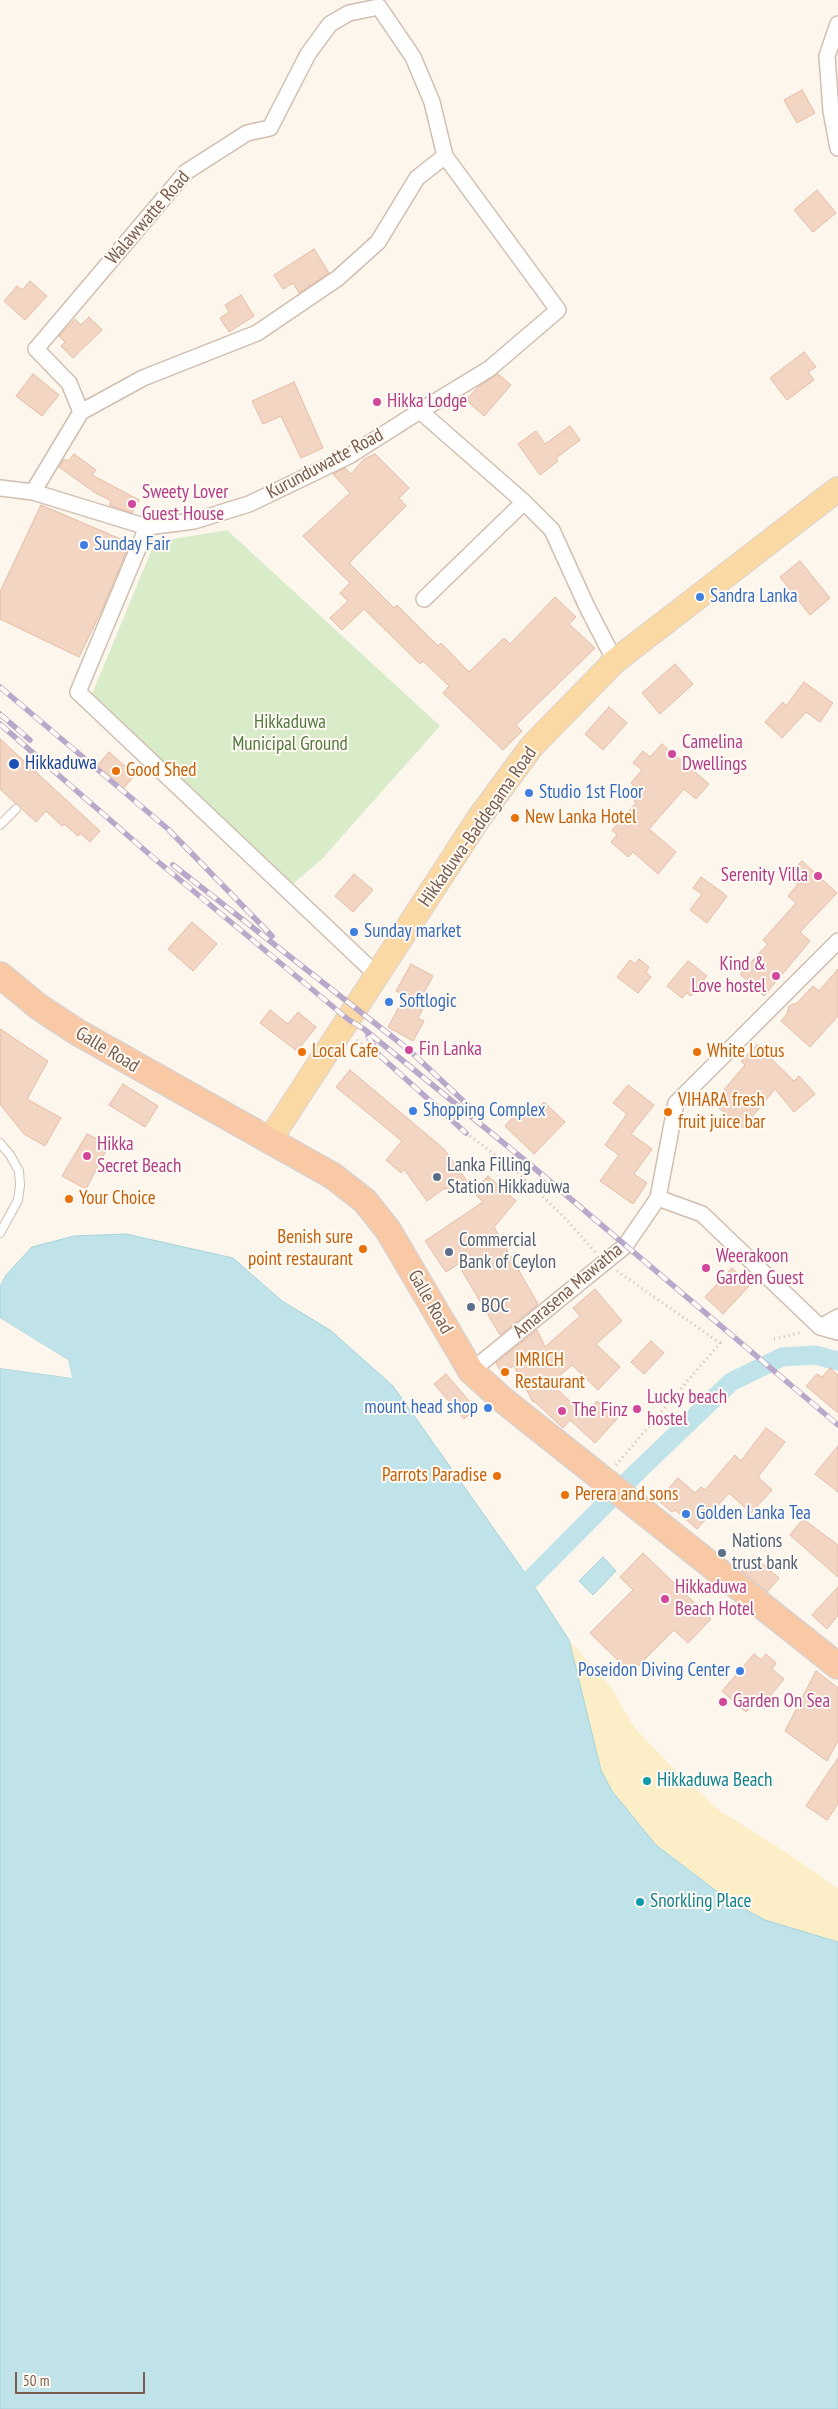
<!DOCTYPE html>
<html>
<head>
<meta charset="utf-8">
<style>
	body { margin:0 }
	#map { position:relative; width:838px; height:2409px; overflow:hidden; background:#fdf6ec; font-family:"PT Sans Narrow",sans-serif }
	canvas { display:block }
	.scale { position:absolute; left:15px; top:2372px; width:130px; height:22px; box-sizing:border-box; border:2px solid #7a5c4d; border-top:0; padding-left:6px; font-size:15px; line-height:18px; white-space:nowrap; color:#7a5c4d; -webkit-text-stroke:4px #fffaf3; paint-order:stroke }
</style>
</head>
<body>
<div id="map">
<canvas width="838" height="2409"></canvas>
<div class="scale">50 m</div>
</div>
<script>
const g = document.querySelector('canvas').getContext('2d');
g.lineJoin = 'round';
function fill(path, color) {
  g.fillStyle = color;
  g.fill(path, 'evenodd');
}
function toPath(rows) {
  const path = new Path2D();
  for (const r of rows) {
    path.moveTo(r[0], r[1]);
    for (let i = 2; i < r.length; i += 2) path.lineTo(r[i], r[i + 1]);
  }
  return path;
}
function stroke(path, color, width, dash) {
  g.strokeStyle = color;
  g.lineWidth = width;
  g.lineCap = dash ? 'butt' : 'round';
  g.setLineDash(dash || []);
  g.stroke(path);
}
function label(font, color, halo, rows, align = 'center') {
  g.font = font + ' "PT Sans Narrow",sans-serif';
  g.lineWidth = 4;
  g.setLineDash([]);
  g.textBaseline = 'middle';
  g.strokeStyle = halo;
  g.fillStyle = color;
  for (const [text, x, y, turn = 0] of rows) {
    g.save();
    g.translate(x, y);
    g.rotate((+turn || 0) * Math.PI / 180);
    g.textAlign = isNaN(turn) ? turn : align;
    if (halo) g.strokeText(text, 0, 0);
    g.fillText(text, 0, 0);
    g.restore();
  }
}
const green = toPath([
	[227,530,440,726,322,859,293,884,92,694,155,542]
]);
const sand = toPath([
	[569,1640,612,1689,634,1727,666,1761,720,1811,786,1852,838,1889,838,1942,765,1920,728,1900,656,1844,612,1791,601,1770]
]);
const water = toPath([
	[126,1234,233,1258,282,1301,330,1330,393,1386,530,1580,569,1640,601,1770,612,1791,656,1845,728,1900,765,1920,838,1942,838,2409,0,2409,0,1368,71,1378,68,1360,0,1318,0,1287,6,1275,32,1247,74,1236,126,1234],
	[603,1557,616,1571,593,1595,579,1581,603,1557]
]);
const pier = toPath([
	[0,1318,68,1360,72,1378,0,1368,0,1365,69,1375,66,1361,0,1321]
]);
const canal = toPath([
	[530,1580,637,1472,731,1382,782,1357,815,1355,838,1361]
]);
const building = toPath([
	[802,90,815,113,797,123,784,100,802,90],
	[817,190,836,213,813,232,794,210,817,190],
	[314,249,329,273,299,293,293,283,283,289,274,275,314,249],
	[30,281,47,296,25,320,4,301,17,286,22,290,30,281],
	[241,295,254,316,229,332,220,318,229,312,225,305,241,295],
	[89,317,102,330,73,358,61,346,65,342,59,336,75,319,81,325,89,317],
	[804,352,816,367,808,372,814,380,787,400,770,378,804,352],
	[33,374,59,395,42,416,16,396,33,374],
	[498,374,511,385,484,416,466,400,478,387,498,374],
	[294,382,323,448,301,458,281,416,263,424,252,401,294,382],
	[570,426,580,440,556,458,558,461,540,475,518,444,536,431,545,444,570,426],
	[74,454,96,470,92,475,139,500,132,513,109,505,111,501,94,492,59,467,64,459,68,461,74,454],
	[375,454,409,488,399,498,406,506,349,563,394,608,397,605,438,646,441,643,469,672,504,638,510,644,555,597,576,617,569,624,595,648,516,725,522,731,503,750,443,693,449,686,423,661,420,664,364,609,342,630,330,618,348,601,340,593,350,583,303,536,350,493,333,474,345,468,351,474,364,459,375,454],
	[41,505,130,543,101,612,79,657,0,619,0,592,41,505],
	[800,561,830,598,810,615,780,577,800,561],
	[675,664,693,684,660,714,642,693,675,664],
	[804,682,833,703,820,722,806,712,782,738,765,722,783,702,786,706,804,682],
	[609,707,627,723,603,750,585,734,609,707],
	[0,739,100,831,90,842,80,833,78,836,64,824,62,826,46,811,36,822,0,789,0,739],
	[662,744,709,784,696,799,684,789,649,829,676,852,658,874,633,852,628,857,611,842,617,835,612,830,636,803,634,800,641,792,631,783,642,770,633,763,643,751,650,757,662,744],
	[109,752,135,775,123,789,97,766,109,752],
	[802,861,837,893,800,932,810,941,764,996,740,974,768,944,763,940,796,903,788,896,798,884,788,875,802,861],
	[354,874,373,890,353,912,335,896,354,874],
	[701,877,727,896,707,923,690,910,702,894,693,888,701,877],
	[192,922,217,944,193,971,168,949,192,922],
	[639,959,649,967,646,972,651,977,638,993,617,977,630,960,635,964,639,959],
	[688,961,707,976,691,996,687,993,682,998,667,986,688,961],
	[411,964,433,976,417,1005,423,1008,418,1018,424,1021,413,1041,388,1027,405,996,396,991,411,964],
	[838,969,838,1016,810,1047,781,1021,787,1014,789,1006,797,1003,813,986,819,991,838,969],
	[270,1010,288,1024,298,1012,316,1027,297,1051,260,1023,270,1010],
	[0,1029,48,1061,27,1099,61,1118,45,1146,24,1134,0,1104,0,1029],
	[757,1045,794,1081,799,1076,815,1094,794,1112,775,1089,743,1128,713,1103,745,1065,741,1061,757,1045],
	[350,1070,444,1149,467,1181,451,1192,445,1188,427,1201,404,1169,401,1173,386,1160,402,1141,336,1087,350,1070],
	[123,1084,158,1106,145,1127,109,1105,123,1084],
	[628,1085,654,1105,631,1134,652,1149,634,1174,647,1183,633,1204,600,1181,619,1155,605,1145,627,1114,613,1103,628,1085],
	[527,1102,536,1111,544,1102,565,1122,534,1154,505,1126,527,1102],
	[87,1134,109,1145,86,1189,62,1176,87,1134],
	[488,1176,516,1201,494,1227,538,1304,500,1335,458,1264,446,1272,425,1241,483,1202,473,1192,488,1176],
	[732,1268,750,1285,723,1314,705,1297,732,1268],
	[595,1289,622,1321,596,1344,620,1367,598,1390,572,1365,551,1383,584,1415,597,1401,617,1419,595,1443,570,1420,563,1428,534,1401,533,1402,514,1366,501,1372,496,1363,537,1330,545,1347,580,1316,573,1308,595,1289],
	[651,1341,664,1353,644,1374,631,1362,651,1341],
	[830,1368,838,1375,838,1413,806,1386,817,1374,822,1377,830,1368],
	[446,1374,476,1409,464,1419,434,1384,446,1374],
	[766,1428,785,1442,758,1477,772,1490,751,1513,729,1493,697,1529,675,1510,672,1512,658,1500,678,1478,695,1493,701,1487,705,1490,735,1455,741,1461,766,1428],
	[838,1446,838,1492,815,1474,838,1446],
	[803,1519,838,1545,838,1577,790,1535,803,1519],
	[643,1553,711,1619,688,1643,674,1630,631,1673,590,1633,633,1590,620,1577,643,1553],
	[754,1557,779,1578,767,1592,742,1571,754,1557],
	[838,1587,838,1615,827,1629,812,1615,838,1587],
	[754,1654,761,1660,766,1654,776,1663,772,1669,784,1679,766,1701,760,1696,746,1712,722,1691,754,1654],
	[816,1671,838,1688,838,1741,827,1761,785,1731,816,1671],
	[838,1758,838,1804,827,1820,806,1806,838,1758]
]);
const path = toPath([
	[357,1040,379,1055],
	[466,1133,514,1169,566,1219,595,1252],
	[774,1339,803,1332],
	[616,1465,720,1343,617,1271]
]);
const service = toPath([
	[0,825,16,809],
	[0,1143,10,1155,19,1171,20,1185,18,1200,0,1233]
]);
const minor = toPath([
	[838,24,827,56,831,111,838,148],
	[81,412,143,378,257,333,338,278,378,242,417,178,445,156],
	[0,488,33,492,147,527,194,521,249,504,349,456,420,411,524,502,552,530,587,607,615,661],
	[33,492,81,412,69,383,36,349,186,172,247,133,270,128,308,54,330,24,349,13,379,7,413,57,432,102,445,156,558,310,489,369,420,411],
	[147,527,78,692,378,976],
	[424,599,524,502],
	[658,1198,702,1214,820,1327,838,1332],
	[820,1327,838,1317],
	[471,1371,625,1246,658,1198,676,1103,838,941]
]);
const primary = toPath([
	[269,1141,479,818,532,746,615,661,838,489]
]);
const trunk = toPath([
	[0,975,39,1007,77,1032,333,1176,365,1201,388,1230,471,1371,503,1400,838,1666]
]);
const rail = toPath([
	[0,687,168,829,272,936],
	[0,714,30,740],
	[0,724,156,860,349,1020,364,1029,533,1167,838,1425],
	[173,865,409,1050,473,1110],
	[368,1036,379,1055,466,1133]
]);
const markers = [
	[377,402,5,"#d1479c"],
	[132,504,5,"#d1479c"],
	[84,545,5,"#3f7fe0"],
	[700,597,5,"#3f7fe0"],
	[672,754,5,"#d1479c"],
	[14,764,6,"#1a4fb4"],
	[116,771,5,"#e8710a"],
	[529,793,5,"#3f7fe0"],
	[515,818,5,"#e8710a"],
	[818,876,5,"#d1479c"],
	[354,932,5,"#3f7fe0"],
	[776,976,5,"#d1479c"],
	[389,1002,5,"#3f7fe0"],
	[409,1050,5,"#d1479c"],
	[302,1052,5,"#e8710a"],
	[697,1052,5,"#e8710a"],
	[413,1111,5,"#3f7fe0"],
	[668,1112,5,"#e8710a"],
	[87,1156,5,"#d1479c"],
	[437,1177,5,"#5c6f8a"],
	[69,1199,5,"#e8710a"],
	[363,1249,5,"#e8710a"],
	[449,1252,5,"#5c6f8a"],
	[706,1268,5,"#d1479c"],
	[471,1307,5,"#5c6f8a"],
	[505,1372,5,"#e8710a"],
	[488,1408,5,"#3f7fe0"],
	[637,1409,5,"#d1479c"],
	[562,1411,5,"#d1479c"],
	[497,1476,5,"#e8710a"],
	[565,1495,5,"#e8710a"],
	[686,1514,5,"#3f7fe0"],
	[722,1553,5,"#5c6f8a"],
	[665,1599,5,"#d1479c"],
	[740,1671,5,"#3f7fe0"],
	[723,1702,5,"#d1479c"],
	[647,1781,5,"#0f9aa8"],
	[640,1902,5,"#0f9aa8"]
];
const streetNames = [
	["Walawwatte Road",148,218,-49],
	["Kurunduwatte Road",325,464,-28],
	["Hikkaduwa-Baddegama Road",478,827,-55],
	["Galle Road",107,1050,31],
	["Amarasena Mawatha",568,1291,-40],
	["Galle Road",430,1302,60]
];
const hotelNames = [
	["Hikka Lodge",387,402],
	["Sweety Lover",142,493],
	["Guest House",142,515],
	["Camelina",682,743],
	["Dwellings",682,765],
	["Serenity Villa",808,876,"right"],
	["Kind &",766,965,"right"],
	["Love hostel",766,987,"right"],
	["Fin Lanka",419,1050],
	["Hikka",97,1145],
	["Secret Beach",97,1167],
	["Weerakoon",716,1257],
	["Garden Guest",716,1279],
	["Lucky beach",647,1398],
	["hostel",647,1420],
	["The Finz",572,1411],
	["Hikkaduwa",675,1588],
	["Beach Hotel",675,1610],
	["Garden On Sea",733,1702]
];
const shopNames = [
	["Sunday Fair",94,545],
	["Sandra Lanka",710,597],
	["Studio 1st Floor",539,793],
	["Sunday market",364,932],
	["Softlogic",399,1002],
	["Shopping Complex",423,1111],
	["mount head shop",478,1408,"right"],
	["Golden Lanka Tea",696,1514],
	["Poseidon Diving Center",730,1671,"right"]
];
const parkNames = [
	["Hikkaduwa",290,723],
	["Municipal Ground",290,745]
];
const transitNames = [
	["Hikkaduwa",25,764]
];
const foodNames = [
	["Good Shed",126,771],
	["New Lanka Hotel",525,818],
	["Local Cafe",312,1052],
	["White Lotus",707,1052],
	["VIHARA fresh",678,1101],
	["fruit juice bar",678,1123],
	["Your Choice",79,1199],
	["Benish sure",353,1238,"right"],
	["point restaurant",353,1260,"right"],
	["IMRICH",515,1361],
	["Restaurant",515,1383],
	["Parrots Paradise",487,1476,"right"],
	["Perera and sons",575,1495]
];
const serviceNames = [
	["Lanka Filling",447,1166],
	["Station Hikkaduwa",447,1188],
	["Commercial",459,1241],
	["Bank of Ceylon",459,1263],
	["BOC",481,1307],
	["Nations",732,1542],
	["trust bank",732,1564]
];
const cultureNames = [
	["Hikkaduwa Beach",657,1781],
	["Snorkling Place",650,1902]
];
fill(green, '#d8ecc9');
fill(sand, '#fcefc7');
fill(water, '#bfe3e8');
stroke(water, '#a5d3da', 1);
fill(pier, '#fdf6ec');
stroke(canal, '#bfe3e8', 19);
fill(building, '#f3d5c3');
stroke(building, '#e6bba3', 1);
stroke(service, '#d1beb0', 10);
stroke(minor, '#d1beb0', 18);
stroke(primary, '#dad1cd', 26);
stroke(trunk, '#dad1cd', 28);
stroke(path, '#d9b8a5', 3, [1, 4]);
stroke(service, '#fff', 8);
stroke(minor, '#fff', 15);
stroke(primary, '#fbd9a5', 24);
stroke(trunk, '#f9c8a4', 25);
stroke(rail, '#b9a8c9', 5.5);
stroke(rail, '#fffaf3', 4, [11]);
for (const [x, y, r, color] of markers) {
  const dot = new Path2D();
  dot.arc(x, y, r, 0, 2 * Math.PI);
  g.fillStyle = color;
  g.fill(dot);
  stroke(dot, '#fffaf3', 2);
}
label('19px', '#7a5c4d', '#fffaf3', streetNames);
label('19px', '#b23c85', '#fffaf3', hotelNames, 'left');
label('19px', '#366cbe', '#fffaf3', shopNames, 'left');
label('19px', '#537a41', '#fffaf3', parkNames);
label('19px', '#164399', '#fffaf3', transitNames, 'left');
label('19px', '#c56008', '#fffaf3', foodNames, 'left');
label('19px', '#4e5e75', '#fffaf3', serviceNames, 'left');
label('19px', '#0d838f', '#fffaf3', cultureNames, 'left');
</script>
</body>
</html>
